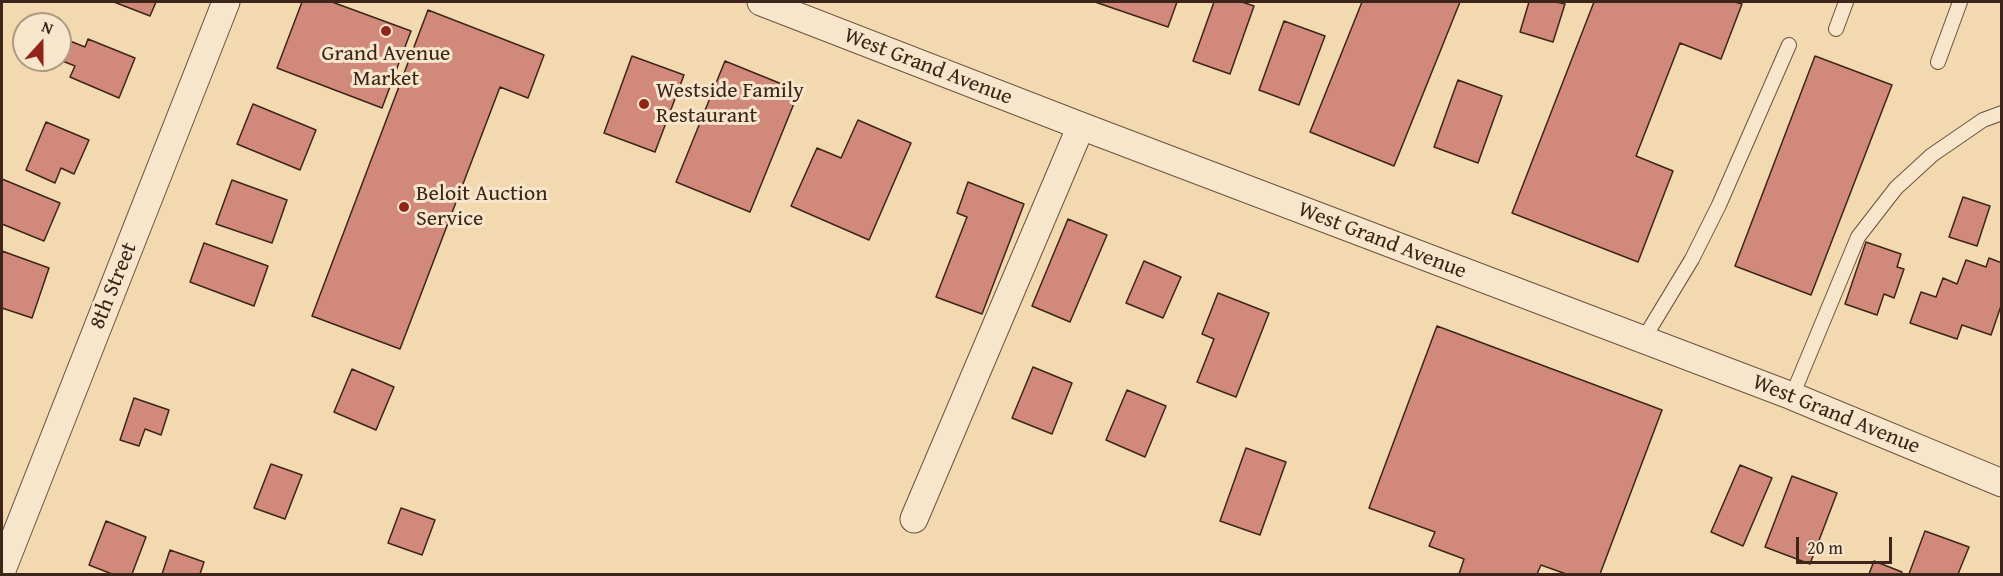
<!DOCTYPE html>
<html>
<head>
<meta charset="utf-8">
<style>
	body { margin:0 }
	#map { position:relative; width:2003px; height:576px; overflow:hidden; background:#f2d9af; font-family:"Gentium Book Plus",serif }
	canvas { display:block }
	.frame { position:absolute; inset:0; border:3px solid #3e251a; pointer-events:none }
	.north { position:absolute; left:12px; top:12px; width:60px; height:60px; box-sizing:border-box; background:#f7e6cb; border:2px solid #ad9984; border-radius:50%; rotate:21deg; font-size:16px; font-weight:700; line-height:24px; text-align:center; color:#3e251a }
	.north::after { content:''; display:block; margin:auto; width:21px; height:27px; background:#8f2418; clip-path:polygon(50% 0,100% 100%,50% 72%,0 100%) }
	.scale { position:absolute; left:1796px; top:537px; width:96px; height:27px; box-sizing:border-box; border:3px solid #3e251a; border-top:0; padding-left:8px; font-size:18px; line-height:21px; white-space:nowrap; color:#3e251a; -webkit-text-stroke:4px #f7e6cb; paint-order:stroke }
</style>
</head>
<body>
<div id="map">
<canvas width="2003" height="576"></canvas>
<div class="frame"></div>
<div class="north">N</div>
<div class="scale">20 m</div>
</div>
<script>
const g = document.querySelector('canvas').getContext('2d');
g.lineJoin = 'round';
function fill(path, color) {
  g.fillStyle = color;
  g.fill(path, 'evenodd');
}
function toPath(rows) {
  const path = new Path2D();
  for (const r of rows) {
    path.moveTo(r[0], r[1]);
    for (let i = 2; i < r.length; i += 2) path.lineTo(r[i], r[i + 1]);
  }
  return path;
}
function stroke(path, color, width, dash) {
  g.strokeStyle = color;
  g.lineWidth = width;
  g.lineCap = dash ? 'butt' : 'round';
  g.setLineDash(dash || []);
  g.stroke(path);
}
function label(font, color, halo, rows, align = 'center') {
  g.font = font + ' "Gentium Book Plus",serif';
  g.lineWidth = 6;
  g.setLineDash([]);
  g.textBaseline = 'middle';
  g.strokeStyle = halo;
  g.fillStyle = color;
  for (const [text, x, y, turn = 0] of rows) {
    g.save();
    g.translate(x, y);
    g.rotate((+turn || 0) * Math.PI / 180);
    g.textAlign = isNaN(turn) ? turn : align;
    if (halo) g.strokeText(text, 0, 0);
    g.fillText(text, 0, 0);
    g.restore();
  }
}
const building = toPath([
	[114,2,156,2,150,16,114,2],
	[302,2,332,2,411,31,382,108,277,68,302,2],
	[1095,2,1177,2,1168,27,1095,2],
	[1214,2,1242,2,1254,6,1230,74,1193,61,1214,2],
	[1362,2,1460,2,1394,166,1310,132,1362,2],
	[1529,2,1556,2,1565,4,1553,42,1520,32,1529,2],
	[1594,2,1735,2,1742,4,1721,59,1680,43,1636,156,1673,171,1638,262,1512,213,1594,2],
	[428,10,544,55,528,98,500,87,400,349,312,316,428,10],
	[1284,21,1325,36,1299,105,1259,90,1284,21],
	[60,37,85,47,88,39,135,58,119,98,70,77,75,66,60,60,60,37],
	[632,56,684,75,655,152,604,133,632,56],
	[1815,56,1892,85,1811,295,1735,266,1815,56],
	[725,61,799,91,750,212,676,182,725,61],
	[1458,80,1502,96,1478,163,1434,147,1458,80],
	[253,104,316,130,300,170,237,144,253,104],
	[858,120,911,143,869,240,791,206,817,148,841,158,858,120],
	[46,122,89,140,74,174,61,168,55,183,26,170,46,122],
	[2,179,60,203,44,241,2,224,2,179],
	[232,180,287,200,272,243,216,224,232,180],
	[968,182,1024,204,982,314,936,297,967,217,957,213,968,182],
	[1963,197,1990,206,1977,246,1949,237,1963,197],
	[1068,219,1107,235,1070,322,1032,306,1068,219],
	[1866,242,1901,254,1897,267,1904,269,1894,298,1884,294,1877,315,1845,304,1866,242],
	[204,243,268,266,254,306,190,282,204,243],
	[2,251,49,268,32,318,2,308,2,251],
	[1989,258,2002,263,2002,303,1991,335,1962,325,1957,339,1910,323,1921,292,1936,297,1943,278,1957,284,1966,260,1986,267,1989,258],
	[1144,261,1181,277,1163,318,1126,303,1144,261],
	[1218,293,1269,313,1236,397,1197,382,1214,339,1202,334,1218,293],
	[1437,326,1662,410,1600,574,1566,574,1541,565,1537,574,1459,574,1464,559,1429,546,1435,532,1369,508,1437,326],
	[1033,367,1072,383,1052,434,1012,418,1033,367],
	[352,369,394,387,376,430,334,412,352,369],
	[1127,390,1166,406,1145,457,1106,440,1127,390],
	[134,398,169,410,161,435,145,429,139,446,120,440,134,398],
	[1246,448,1286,462,1260,535,1220,521,1246,448],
	[271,464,302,475,285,519,254,508,271,464],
	[1740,465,1772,478,1743,546,1711,532,1740,465],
	[1792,476,1837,493,1810,564,1765,547,1792,476],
	[401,508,435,520,422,555,388,543,401,508],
	[106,521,146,537,132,574,112,574,89,565,106,521],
	[1925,531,1969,547,1958,574,1909,574,1925,531],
	[170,550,204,562,200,574,162,574,170,550],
	[1874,561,1902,572,1901,574,1869,574,1874,561]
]);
const lane = toPath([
	[1836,29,1846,2],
	[1938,62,1960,2],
	[1643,340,1692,259,1719,205,1789,45],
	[1792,396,1858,237,1896,188,1932,155,1983,120,2002,113]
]);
const street = toPath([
	[761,2,1081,126,1792,396,2002,483],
	[914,519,1081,126],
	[2,570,226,2]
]);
const markers = [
	[386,31,6,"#8f2418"],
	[644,104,6,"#8f2418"],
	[404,207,6,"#8f2418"]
];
const poiNames = [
	["Grand Avenue",386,54,"center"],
	["Market",386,79,"center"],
	["Westside Family",656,91],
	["Restaurant",656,116],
	["Beloit Auction",416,194],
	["Service",416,219]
];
const streetNames = [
	["West Grand Avenue",928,67,21],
	["West Grand Avenue",1382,241,21],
	["8th Street",114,286,-68],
	["West Grand Avenue",1836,415,22]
];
fill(building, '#d1897c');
stroke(building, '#3e251a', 1.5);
stroke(lane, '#6b523f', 16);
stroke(street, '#6b523f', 29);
stroke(lane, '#f7e6cb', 14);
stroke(street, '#f7e6cb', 27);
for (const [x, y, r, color] of markers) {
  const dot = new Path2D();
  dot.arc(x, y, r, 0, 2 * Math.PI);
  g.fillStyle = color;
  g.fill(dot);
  stroke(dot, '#f7e6cb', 2);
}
label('22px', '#3e251a', '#f7e6cb', poiNames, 'left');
label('22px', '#3e251a', '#f7e6cb', streetNames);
</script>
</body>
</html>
